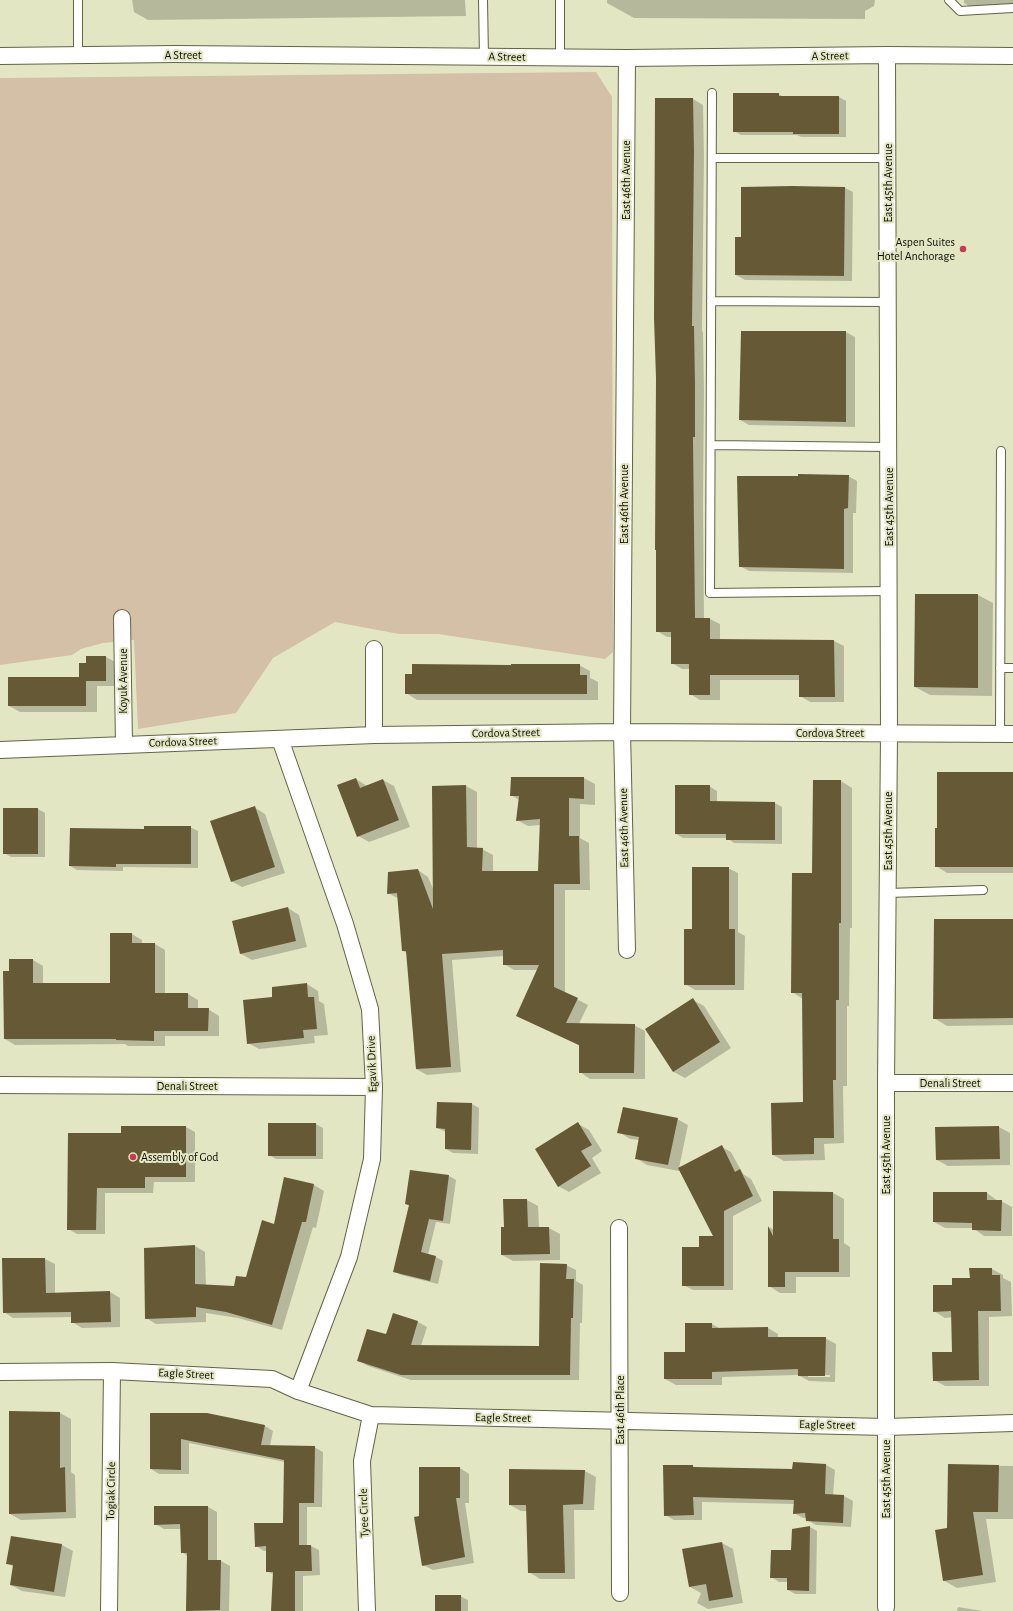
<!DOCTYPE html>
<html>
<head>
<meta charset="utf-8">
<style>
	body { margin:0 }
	canvas { display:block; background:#e3e6c3 }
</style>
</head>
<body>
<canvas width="1013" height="1611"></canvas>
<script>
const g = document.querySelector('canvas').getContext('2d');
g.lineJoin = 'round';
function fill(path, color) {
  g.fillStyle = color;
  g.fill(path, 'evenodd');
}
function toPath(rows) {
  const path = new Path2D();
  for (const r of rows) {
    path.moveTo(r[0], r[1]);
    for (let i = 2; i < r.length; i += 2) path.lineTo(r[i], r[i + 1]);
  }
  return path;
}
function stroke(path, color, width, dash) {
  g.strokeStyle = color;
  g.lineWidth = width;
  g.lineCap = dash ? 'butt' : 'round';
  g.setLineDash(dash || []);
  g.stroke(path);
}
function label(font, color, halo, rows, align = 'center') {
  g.font = font + ' "Alegreya Sans",sans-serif';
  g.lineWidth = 4;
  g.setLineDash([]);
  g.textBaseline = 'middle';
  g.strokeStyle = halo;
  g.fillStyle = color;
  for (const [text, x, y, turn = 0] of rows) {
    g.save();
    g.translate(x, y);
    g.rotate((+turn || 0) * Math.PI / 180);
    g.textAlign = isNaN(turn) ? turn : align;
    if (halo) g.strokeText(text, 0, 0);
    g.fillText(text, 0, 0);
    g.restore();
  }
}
const green = toPath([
	[596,72,612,97,613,652,605,659,438,634,399,634,335,622,273,658,236,713,138,729,134,640,103,643,81,649,72,655,0,665,0,78]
]);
const shadow = toPath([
	[132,0,465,0,466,16,148,20,134,12],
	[607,0,875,0,874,6,865,11,865,19,634,18,607,3],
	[964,0,1013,0,1013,11,979,12,964,3],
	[779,94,783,97,839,97,846,101,846,137,801,137,797,135,741,135,734,131],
	[693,99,703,105,704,157,702,331,703,332,704,391,703,503,704,619,710,619,720,624,720,640,834,641,844,646,844,702,810,702,800,696,800,680,720,680,720,700,700,700,690,694,690,669,682,669,672,663,672,637,667,637,657,631],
	[845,188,853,192,852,281,745,280,736,275,742,238],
	[846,332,855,337,855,427,749,425,740,420],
	[848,476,857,481,856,513,853,513,853,573,749,571,740,566],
	[916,595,978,595,993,603,992,696,930,695,915,687],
	[106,657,117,663,117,686,97,686,97,712,20,712,9,706,80,678,87,664],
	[579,665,590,671,590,678,598,682,598,700,417,700,406,693],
	[1013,773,1013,873,947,873,936,866,938,829],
	[512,778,584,778,595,784,595,805,580,804,580,838,589,843,590,890,565,890,565,993,588,1005,579,1024,634,1025,645,1031,645,1079,590,1079,580,1072,580,1046,517,1016,538,970,514,970,504,964,504,956,452,960,461,1072,427,1075,416,1069,407,953,403,951,399,899,388,893,418,870,428,877,434,891,466,786,477,792,477,848,482,849,493,855,493,872,539,872,541,825,528,826,517,820,519,800,511,795],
	[356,779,367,786,383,780,394,786,410,827,369,842,358,836],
	[841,781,852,788,852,928,850,928,849,1006,847,1006,847,1086,843,1086,844,1143,824,1144,825,1160,784,1161,773,1155,804,1103,803,999,792,992,813,874],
	[709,786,717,791,717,802,775,803,782,807,782,844,734,843,727,838,683,838,676,834],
	[254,807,265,814,285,873,242,887,231,881],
	[38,809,45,813,45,857,11,857,4,853],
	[190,827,198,831,198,868,123,867,123,871,77,870,70,866,145,830],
	[728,868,738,873,738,932,745,936,744,990,695,990,685,984,693,930],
	[288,908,299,915,307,947,252,960,241,954,233,922],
	[1013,920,1013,1025,947,1026,934,1018],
	[132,934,142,940,142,944,155,944,165,950,165,994,188,994,198,1000,198,1009,208,1009,219,1016,219,1036,165,1036,165,1046,128,1046,125,1044,15,1045,5,1039,10,972,33,960,43,966,43,984,111,984],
	[307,984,318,991,319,1001,324,1004,328,1035,314,1036,315,1043,259,1049,248,1043,273,998],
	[693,1000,704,1006,731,1048,685,1078,674,1072,647,1029],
	[472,1104,479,1108,478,1154,453,1153,446,1149,446,1132,437,1128],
	[677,1119,688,1125,679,1168,722,1147,731,1152,743,1174,751,1179,762,1201,733,1216,733,1290,693,1290,683,1285,700,1248,714,1237,679,1169,679,1171,647,1165,636,1158,639,1140,630,1139,619,1132],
	[269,1124,316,1124,323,1128,323,1159,276,1159,269,1155],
	[578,1124,589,1130,602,1151,592,1158,601,1173,569,1192,558,1186],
	[186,1127,195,1132,195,1182,154,1182,153,1193,105,1193,105,1234,77,1234,68,1229,122,1134],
	[999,1127,1010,1133,1010,1165,948,1166,937,1160],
	[411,1171,449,1176,456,1180,450,1224,436,1222,428,1255,436,1257,443,1261,438,1284,401,1275,394,1271,410,1206,406,1204],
	[314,1185,324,1191,316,1228,313,1227,282,1330,238,1318,206,1313,206,1322,156,1324,146,1318,195,1246,205,1252,206,1286,234,1287,246,1279,274,1225],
	[774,1192,833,1193,844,1199,844,1243,850,1247,850,1277,796,1277,796,1293,780,1293,769,1286,769,1227,774,1230],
	[987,1193,998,1201,1001,1201,1012,1207,1012,1236,984,1236,973,1228,945,1228,934,1222],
	[504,1200,527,1200,538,1206,539,1228,549,1228,560,1234,560,1260,513,1261,502,1255,505,1228],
	[45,1259,55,1264,55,1294,110,1292,120,1298,120,1327,82,1328,72,1322,72,1317,13,1318,4,1312],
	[566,1265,576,1270,576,1281,583,1285,582,1323,580,1323,579,1380,411,1380,368,1366,358,1360,386,1336,393,1314,418,1322,427,1327,421,1346,540,1348],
	[992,1269,1003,1275,1003,1278,1011,1282,1012,1316,989,1317,989,1386,945,1386,934,1380,953,1353,953,1317,945,1318,934,1311,953,1286],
	[712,1324,721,1329,768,1328,778,1334,778,1338,825,1338,836,1344,835,1382,809,1381,798,1375,722,1377,722,1385,676,1385,665,1379],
	[808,1375,830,1375,830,1377,808,1377],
	[60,1413,71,1419,71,1472,75,1475,76,1518,21,1520,10,1514],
	[151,1414,207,1414,265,1426,273,1431,270,1446,314,1447,323,1452,322,1507,307,1507,307,1546,311,1546,319,1550,320,1575,303,1576,303,1611,272,1611,274,1575,267,1571,267,1551,264,1551,256,1546,284,1524,285,1462,189,1443,189,1474,159,1474,151,1469],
	[794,1463,826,1465,835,1470,833,1496,844,1496,853,1501,851,1527,816,1525,807,1520,807,1518,803,1518,794,1513,795,1504,702,1502,702,1520,674,1520,665,1515,693,1466,697,1468,793,1470],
	[949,1465,1013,1466,1013,1519,986,1519,996,1582,957,1588,943,1580,948,1529],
	[460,1468,469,1474,469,1503,465,1503,474,1563,433,1570,423,1565,420,1517],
	[585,1471,596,1477,594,1510,574,1510,575,1579,540,1579,529,1572,527,1511,521,1511,510,1505],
	[155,1507,208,1507,217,1512,217,1561,221,1561,230,1566,229,1611,187,1611,187,1556,182,1552,181,1529,164,1529,155,1524],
	[810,1527,817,1531,816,1594,795,1594,788,1590,788,1582,779,1582,771,1577],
	[722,1543,733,1549,743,1603,708,1609,697,1603,701,1593,690,1587,683,1550],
	[62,1545,73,1551,65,1597,22,1591,11,1585,14,1567,7,1563],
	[460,1596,468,1600,468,1611,436,1611],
	[958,1607,983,1611,957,1611]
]);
const building = toPath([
	[733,93,779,93,779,96,839,96,839,134,793,134,793,132,733,132],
	[655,98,693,98,694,151,692,326,694,326,695,385,695,437,693,437,695,618,710,618,710,639,834,640,835,697,799,697,799,675,710,675,710,695,689,695,689,664,671,664,671,632,656,632,656,550,655,550,656,378,654,318],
	[792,186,845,187,844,276,735,275,735,237,741,237,741,187],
	[741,331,846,331,846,422,739,420],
	[798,474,849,475,848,508,844,509,844,569,739,567,737,476,798,476],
	[915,594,978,594,978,688,914,687],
	[86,656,106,656,106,681,86,681,86,706,8,706,8,677,79,677,79,663,86,663],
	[412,664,511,665,511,664,580,664,580,675,587,675,587,694,405,694,405,674,412,674],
	[937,772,1013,772,1013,867,935,867,935,828,937,828],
	[511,777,584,777,584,799,569,798,569,836,579,836,580,884,554,884,554,987,578,998,566,1023,635,1024,634,1073,579,1073,579,1045,516,1016,539,965,503,965,503,950,442,954,451,1067,416,1069,406,951,402,951,397,893,387,894,388,872,418,869,433,909,432,786,466,785,467,847,483,848,482,871,538,871,540,819,516,821,519,796,510,796],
	[356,778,360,788,383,779,399,820,357,837,337,785],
	[813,780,841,780,841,923,839,923,839,1000,836,1000,836,1080,833,1080,834,1138,814,1138,814,1154,772,1155,771,1103,803,1102,802,993,791,993,792,873,812,873],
	[675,785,710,785,710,801,775,802,775,840,726,840,726,834,675,834],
	[255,806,275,867,231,882,210,821],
	[3,808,38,808,38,854,3,854],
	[144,826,191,826,191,864,116,864,116,867,69,866,70,828,144,829],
	[692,867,729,867,729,929,735,929,735,985,684,985,684,929,692,929],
	[288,907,296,941,240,954,232,921],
	[934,919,1013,919,1013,1018,933,1019],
	[110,933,132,933,132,943,155,943,155,993,188,993,188,1008,209,1008,208,1031,154,1031,154,1041,116,1040,116,1039,4,1039,3,971,9,971,9,959,33,959,33,983,110,983],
	[307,983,308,997,314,997,317,1029,303,1030,304,1038,247,1044,243,1000,272,997,272,987],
	[693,998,720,1042,673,1072,645,1029],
	[437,1102,472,1103,471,1150,445,1149,445,1129,436,1128],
	[623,1107,678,1118,668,1165,635,1159,639,1137,617,1133],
	[578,1122,592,1145,581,1151,591,1166,558,1187,535,1149],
	[268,1123,316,1123,316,1156,268,1156],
	[121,1126,186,1126,186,1177,145,1177,145,1188,97,1188,96,1230,67,1230,68,1133,121,1133],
	[999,1126,1000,1159,936,1160,935,1127],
	[722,1145,735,1172,740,1169,753,1196,724,1211,724,1286,682,1286,682,1247,699,1247,699,1236,713,1236,678,1168],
	[410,1170,449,1175,443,1221,429,1219,421,1252,436,1256,430,1281,393,1272,409,1205,405,1204],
	[284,1177,314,1184,306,1222,302,1222,272,1325,226,1312,196,1307,196,1317,145,1319,144,1248,195,1245,195,1284,234,1286,236,1276,246,1277,262,1220,274,1224],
	[773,1191,833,1192,833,1239,839,1239,839,1272,785,1272,785,1287,768,1287,768,1226,773,1236],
	[933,1192,987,1192,987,1200,1002,1200,1001,1231,972,1230,972,1223,933,1222],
	[503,1199,527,1199,528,1227,549,1227,550,1254,501,1255,501,1227,504,1227],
	[2,1258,45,1258,46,1293,110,1291,111,1322,71,1323,71,1312,3,1313],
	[540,1263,567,1264,566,1279,574,1279,573,1318,571,1318,570,1375,401,1375,357,1361,367,1329,386,1334,393,1313,418,1321,411,1345,539,1346],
	[969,1268,992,1268,992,1275,1000,1275,1001,1311,978,1311,979,1380,933,1381,932,1352,952,1352,951,1311,933,1312,933,1285,952,1285,952,1278,970,1278],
	[685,1323,712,1323,712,1328,768,1327,768,1337,826,1337,825,1376,798,1376,798,1369,712,1372,712,1379,664,1379,664,1352,685,1352],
	[9,1411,60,1412,60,1468,65,1467,66,1512,9,1514],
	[150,1413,207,1413,265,1425,261,1445,315,1446,314,1503,299,1503,299,1545,311,1545,312,1571,295,1571,295,1611,271,1611,273,1572,266,1572,266,1546,255,1547,254,1523,283,1523,284,1460,181,1439,181,1470,150,1469],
	[793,1462,826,1464,825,1494,844,1495,843,1523,806,1521,805,1513,793,1514,794,1500,693,1497,694,1515,664,1516,663,1465,693,1465,693,1467,792,1469],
	[948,1464,999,1465,998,1512,973,1512,983,1575,943,1581,935,1530,947,1528],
	[419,1467,460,1467,460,1498,456,1498,465,1557,422,1566,414,1517,419,1516],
	[509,1469,585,1470,583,1504,563,1505,565,1573,528,1573,526,1505,509,1505],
	[154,1506,208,1506,208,1560,221,1560,220,1610,186,1611,187,1553,181,1553,180,1524,154,1525],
	[810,1526,809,1591,787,1590,787,1578,770,1578,771,1550,791,1550,792,1529],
	[11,1536,62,1544,54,1592,10,1585,13,1565,6,1564],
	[722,1542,733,1597,709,1601,706,1584,689,1587,682,1549],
	[435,1595,461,1595,461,1611,435,1611]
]);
const lane = toPath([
	[78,0,78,55],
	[483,0,484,57],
	[560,0,560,58],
	[949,0,960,11,1013,8],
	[712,93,710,593,889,591],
	[712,158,888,158],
	[711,301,888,302],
	[711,445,888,447],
	[1000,668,1013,668],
	[1000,734,1001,451],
	[888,893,983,890]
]);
const street = toPath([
	[0,56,176,54,627,58,887,55,1013,56],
	[627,58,622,732,627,950],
	[122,618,124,744],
	[374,649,374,735],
	[280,739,345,924,370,1009,374,1087,372,1159,349,1257,298,1391],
	[0,750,374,735,622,732,1013,734],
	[886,1083,1013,1083],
	[0,1085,374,1087],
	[619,1228,620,1593],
	[0,1372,112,1371,272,1379,298,1391,371,1415,886,1427,1013,1423],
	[886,1607,886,1083,889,734,887,55],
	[109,1611,112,1371],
	[367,1611,362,1461,371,1415]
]);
const markers = [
	[963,249,4,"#ca394f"],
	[133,1157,4,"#ca394f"]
];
const streetNames = [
	["A Street",183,55],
	["A Street",830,56,-1],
	["A Street",507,57,1],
	["East 46th Avenue",626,180,-90],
	["East 45th Avenue",888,183,-90],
	["East 46th Avenue",624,504,-90],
	["East 45th Avenue",889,507,-90],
	["Koyuk Avenue",123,681,-90],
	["Cordova Street",506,733,-1],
	["Cordova Street",830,733],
	["Cordova Street",183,742,-2],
	["East 46th Avenue",624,828,-91],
	["East 45th Avenue",888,831,-90],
	["Egavik Drive",372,1064,-92],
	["Denali Street",950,1083],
	["Denali Street",187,1086],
	["East 45th Avenue",886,1155,-90],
	["Eagle Street",186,1374,3],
	["East 46th Place",620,1410,-90],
	["Eagle Street",503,1418,1],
	["Eagle Street",827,1425,1],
	["East 45th Avenue",886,1479,-90],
	["Togiak Circle",111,1491,-89],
	["Tyee Circle",364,1513,-92]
];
const poiNames = [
	["Aspen Suites",955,242],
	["Hotel Anchorage",955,256],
	["Assembly of God",141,1157,"left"]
];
fill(green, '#d3c0a7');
fill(shadow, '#0003');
fill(building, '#665a36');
stroke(lane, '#626445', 10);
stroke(street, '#626445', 18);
stroke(lane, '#fff', 8);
stroke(street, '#fff', 16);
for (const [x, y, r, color] of markers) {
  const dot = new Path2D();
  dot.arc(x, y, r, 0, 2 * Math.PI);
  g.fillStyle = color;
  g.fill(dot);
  stroke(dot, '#e3e6c3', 1.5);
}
label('12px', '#0d0e03', '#e3e6c3', streetNames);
label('12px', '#0d0e03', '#e3e6c3', poiNames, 'right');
</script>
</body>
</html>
